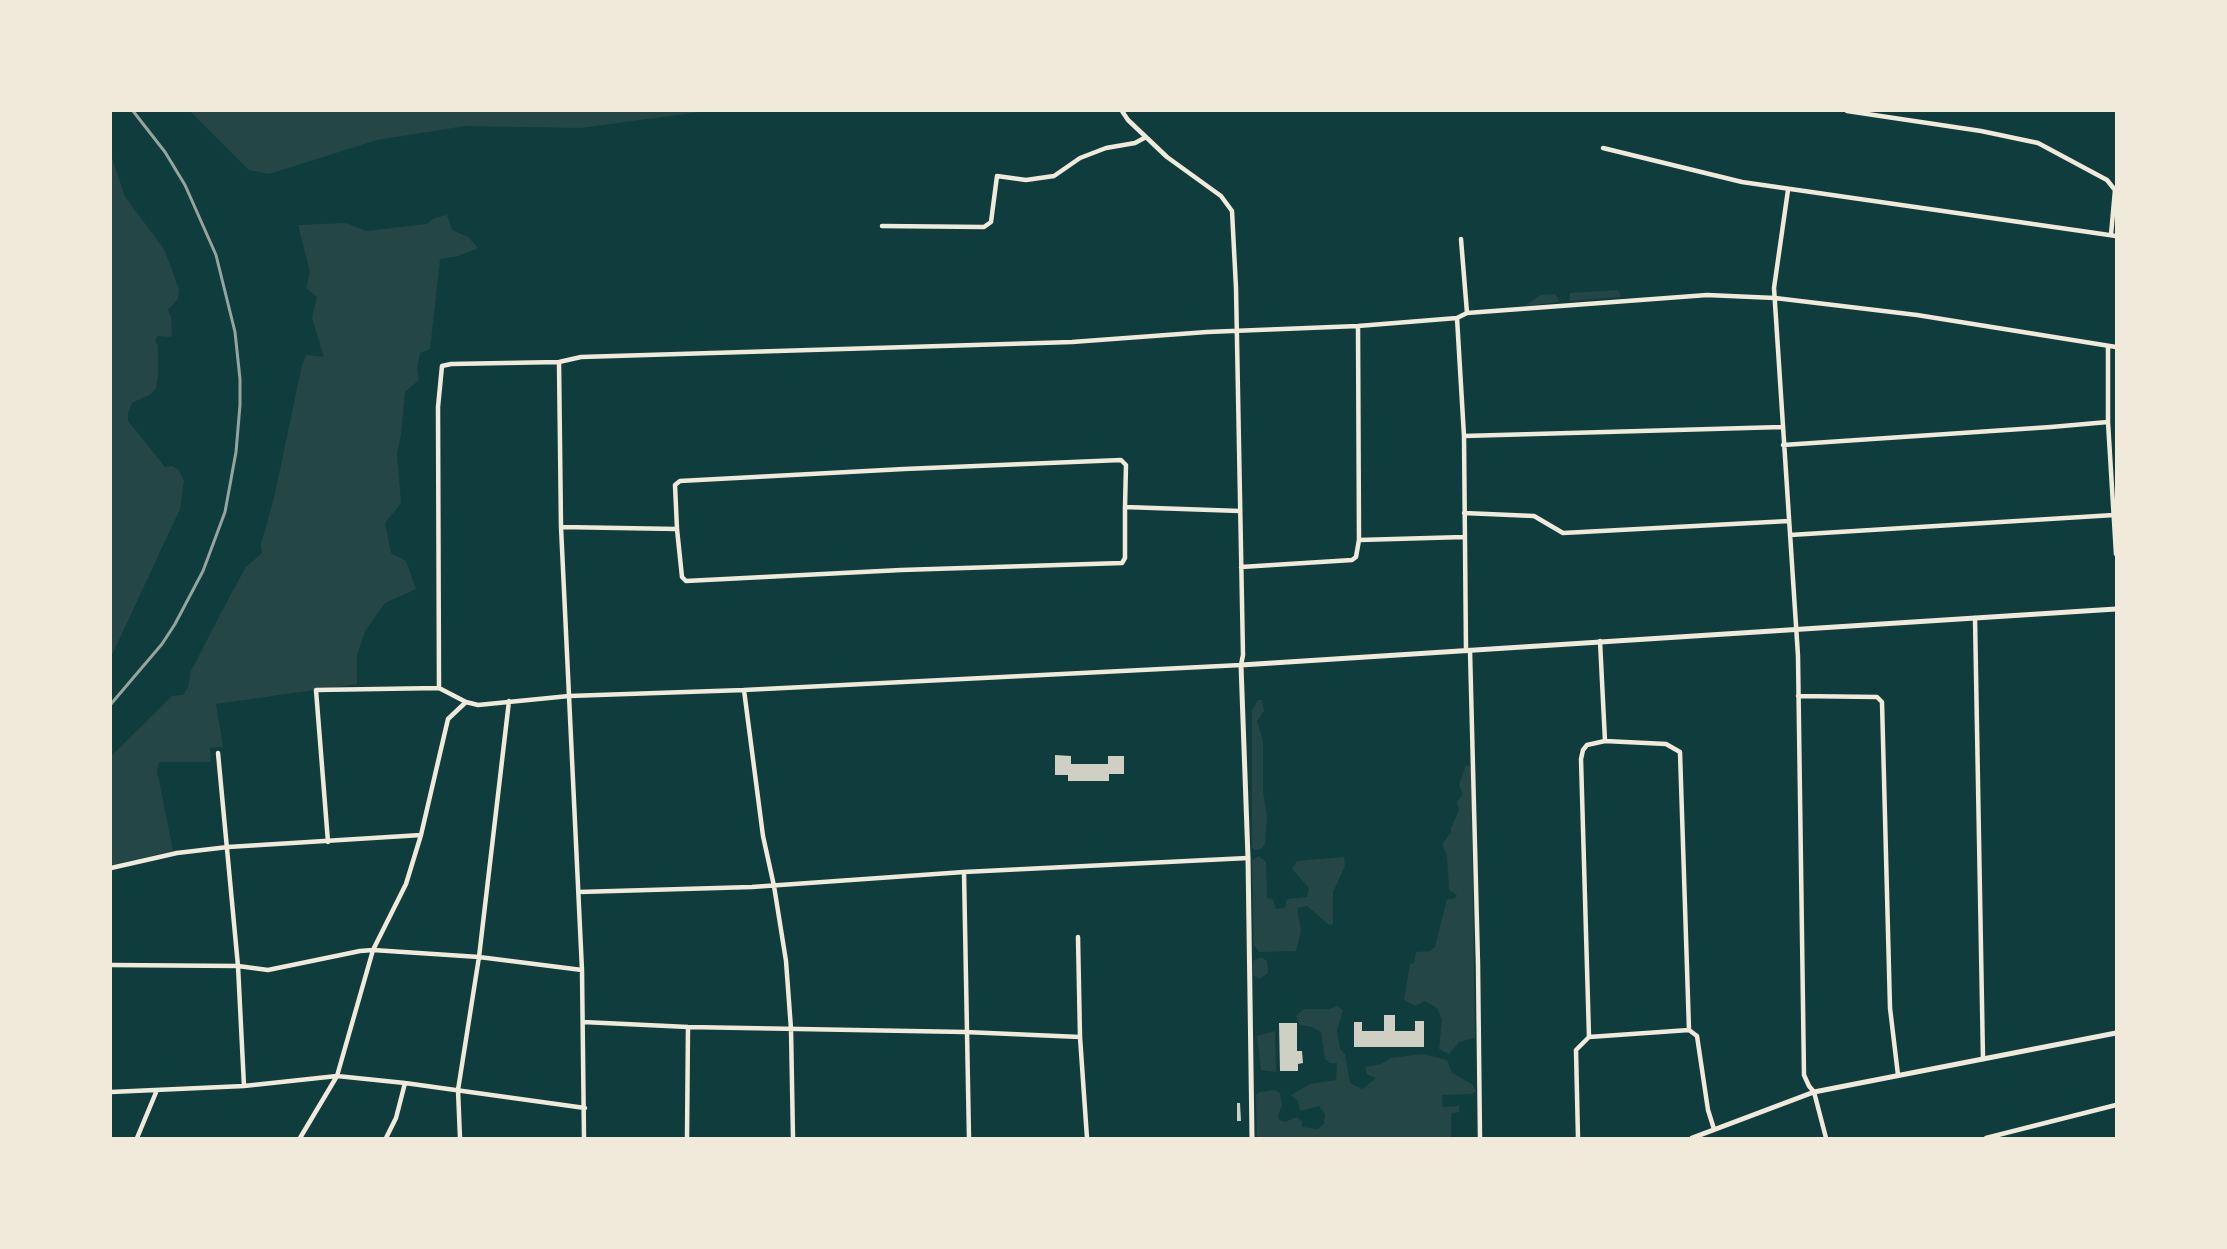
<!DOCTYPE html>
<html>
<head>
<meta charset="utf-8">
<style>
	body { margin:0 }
	#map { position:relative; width:2227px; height:1249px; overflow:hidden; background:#0f3d3e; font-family:Lora,serif }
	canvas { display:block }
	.frame { position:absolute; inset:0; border:112px solid #f1e9da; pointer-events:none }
</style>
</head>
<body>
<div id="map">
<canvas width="2227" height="1249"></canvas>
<div class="frame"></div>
</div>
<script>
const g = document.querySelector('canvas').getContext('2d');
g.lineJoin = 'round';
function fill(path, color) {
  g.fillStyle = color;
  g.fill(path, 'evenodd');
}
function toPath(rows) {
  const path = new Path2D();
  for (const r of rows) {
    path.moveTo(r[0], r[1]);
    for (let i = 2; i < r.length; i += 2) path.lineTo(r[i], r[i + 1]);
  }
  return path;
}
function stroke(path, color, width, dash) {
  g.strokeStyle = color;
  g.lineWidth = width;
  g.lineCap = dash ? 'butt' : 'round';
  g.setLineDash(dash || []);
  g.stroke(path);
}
const green = toPath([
	[190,111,708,111,580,128,465,126,377,140,269,174,249,170],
	[111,155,125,197,164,249,179,289,178,299,168,310,171,317,172,337,157,336,155,342,158,345,158,377,156,388,151,394,132,403,128,413,128,421,165,467,173,466,179,470,184,481,180,509,111,657],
	[447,215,452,230,468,237,478,248,458,256,440,259,430,349,420,353,417,368,419,380,405,392,401,435,397,453,401,503,385,523,391,553,406,561,416,589,385,603,365,631,357,656,357,684,216,704,223,747,210,748,211,762,159,762,157,771,173,851,111,865,111,756,172,696,183,695,188,687,191,671,231,594,246,567,262,553,261,544,274,498,302,365,306,355,324,357,312,318,317,297,306,288,310,272,298,225,346,223,366,231,427,224,434,218],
	[1618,290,1621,296,1620,297,1569,301,1570,293],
	[1555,294,1560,302,1525,306,1540,295],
	[1258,700,1262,700,1264,711,1257,721,1263,741,1263,792,1267,815,1265,844,1261,849,1255,850,1252,848,1252,711],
	[1466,765,1471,767,1475,1038,1459,1042,1449,1054,1439,1049,1442,1020,1437,1008,1425,1001,1415,1006,1404,1000,1410,964,1414,963,1416,952,1430,951,1435,947,1447,899,1454,899,1457,895,1449,890,1447,856,1442,844,1451,833,1451,828,1459,810,1457,802,1463,794,1459,785],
	[1259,856,1266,862,1267,898,1273,899,1276,909,1285,908,1287,899,1307,897,1309,888,1292,869,1297,861,1344,857,1345,866,1333,892,1333,924,1329,925,1307,906,1297,908,1301,930,1296,951,1259,952,1254,945,1252,860],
	[1261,957,1267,961,1268,973,1260,979,1253,975,1253,961],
	[1337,1006,1343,1010,1337,1030,1340,1049,1345,1054,1350,1083,1362,1089,1376,1078,1367,1074,1365,1067,1381,1064,1391,1058,1422,1054,1447,1060,1452,1073,1472,1084,1476,1091,1472,1094,1442,1095,1443,1107,1459,1106,1459,1112,1452,1113,1451,1117,1451,1138,1257,1138,1256,1095,1259,1092,1274,1090,1280,1093,1282,1105,1278,1116,1279,1120,1285,1122,1297,1117,1302,1121,1302,1127,1317,1129,1324,1124,1325,1114,1319,1106,1300,1111,1298,1101,1291,1095,1310,1084,1336,1080,1337,1063,1330,1063,1325,1059,1321,1032,1312,1027,1300,1025,1296,1016,1304,1009,1329,1009],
	[1275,1031,1276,1072,1261,1070,1257,1036]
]);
const building = toPath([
	[1055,755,1071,756,1071,764,1108,764,1108,756,1124,756,1124,774,1109,774,1109,781,1068,781,1068,775,1055,775],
	[1384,1015,1395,1015,1395,1031,1415,1031,1415,1021,1424,1021,1424,1047,1354,1047,1354,1022,1362,1022,1362,1031,1384,1031],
	[1279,1023,1297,1023,1297,1051,1302,1051,1303,1063,1298,1064,1298,1071,1280,1071],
	[1237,1103,1240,1103,1241,1121,1237,1121]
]);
const minor = toPath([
	[1847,111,1981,131,2038,143,2107,180,2115,190,2111,235],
	[1603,148,1742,182,2116,236],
	[1788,190,1774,288,1798,656,1804,1075,1809,1086,1814,1092,1826,1138],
	[882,226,984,227,991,222,997,176,1026,180,1054,176,1080,158,1106,148,1135,143,1146,137],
	[1461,239,1467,313],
	[1457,318,1464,436,1466,651],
	[2108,346,2108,422,2116,554],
	[559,362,561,527,582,970,584,1138],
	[1464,436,1782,427],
	[1783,445,2051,427,2108,422],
	[1464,513,1534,516,1563,533,1789,521],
	[561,527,677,529,682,577,686,581,901,570,1122,563,1125,558,1125,507,1240,511],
	[677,529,675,485,680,481,904,469,1121,460,1126,465,1125,507],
	[1790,535,2114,515],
	[1359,540,1464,537],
	[1241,567,1352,560,1356,557,1359,540,1358,326],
	[1975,618,1983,1059],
	[1470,650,1478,964,1480,1138],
	[439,688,438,407,442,366,451,364,559,362,581,357,1072,342,1207,332,1358,326,1457,318,1467,313,1707,295,1775,298,1917,315,2116,347],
	[744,690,763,836,774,886,786,961,791,1029,793,1138],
	[1798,696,1877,697,1882,702,1890,1008,1898,1075],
	[1605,741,1666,744,1680,752,1689,1030,1697,1036,1708,1110,1714,1129],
	[218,753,238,966,244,1086],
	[328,842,316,690,439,688,466,702,478,705,569,696,744,690,1241,665,1243,655,1236,288,1232,211,1221,196,1167,157,1128,120,1122,111],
	[111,868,177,853,228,847,421,835],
	[964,872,969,1138],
	[579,892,752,887,964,872,1248,858],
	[1078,937,1080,1037,1087,1138],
	[111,965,238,966,268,970,360,951,373,950,479,957,582,970],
	[583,1022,688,1027,965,1032,1080,1037],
	[1589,1037,1689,1030],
	[111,1092,244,1086,337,1076,405,1083,585,1108],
	[137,1138,157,1090],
	[300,1138,337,1076,373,950,406,884,421,835,448,719,466,702],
	[386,1138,396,1118,405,1083],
	[460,1138,458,1090,479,957,509,701],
	[687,1138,688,1027],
	[1578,1138,1576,1050,1589,1037,1581,759,1583,750,1587,745,1605,741,1600,641],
	[1986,1138,2116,1105]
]);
const tertiary = toPath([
	[1252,1138,1248,858,1241,665,2116,609],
	[1692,1138,1814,1092,2116,1033]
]);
const rail = toPath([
	[111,704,162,644,175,624,203,571,225,512,236,452,240,405,240,379,235,332,216,255,185,185,165,152,133,111]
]);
fill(green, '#244646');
fill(building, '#cfcfc3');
stroke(minor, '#f1e9da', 4.5);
stroke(tertiary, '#f1e9da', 5);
stroke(rail, '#97a49c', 3);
</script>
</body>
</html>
